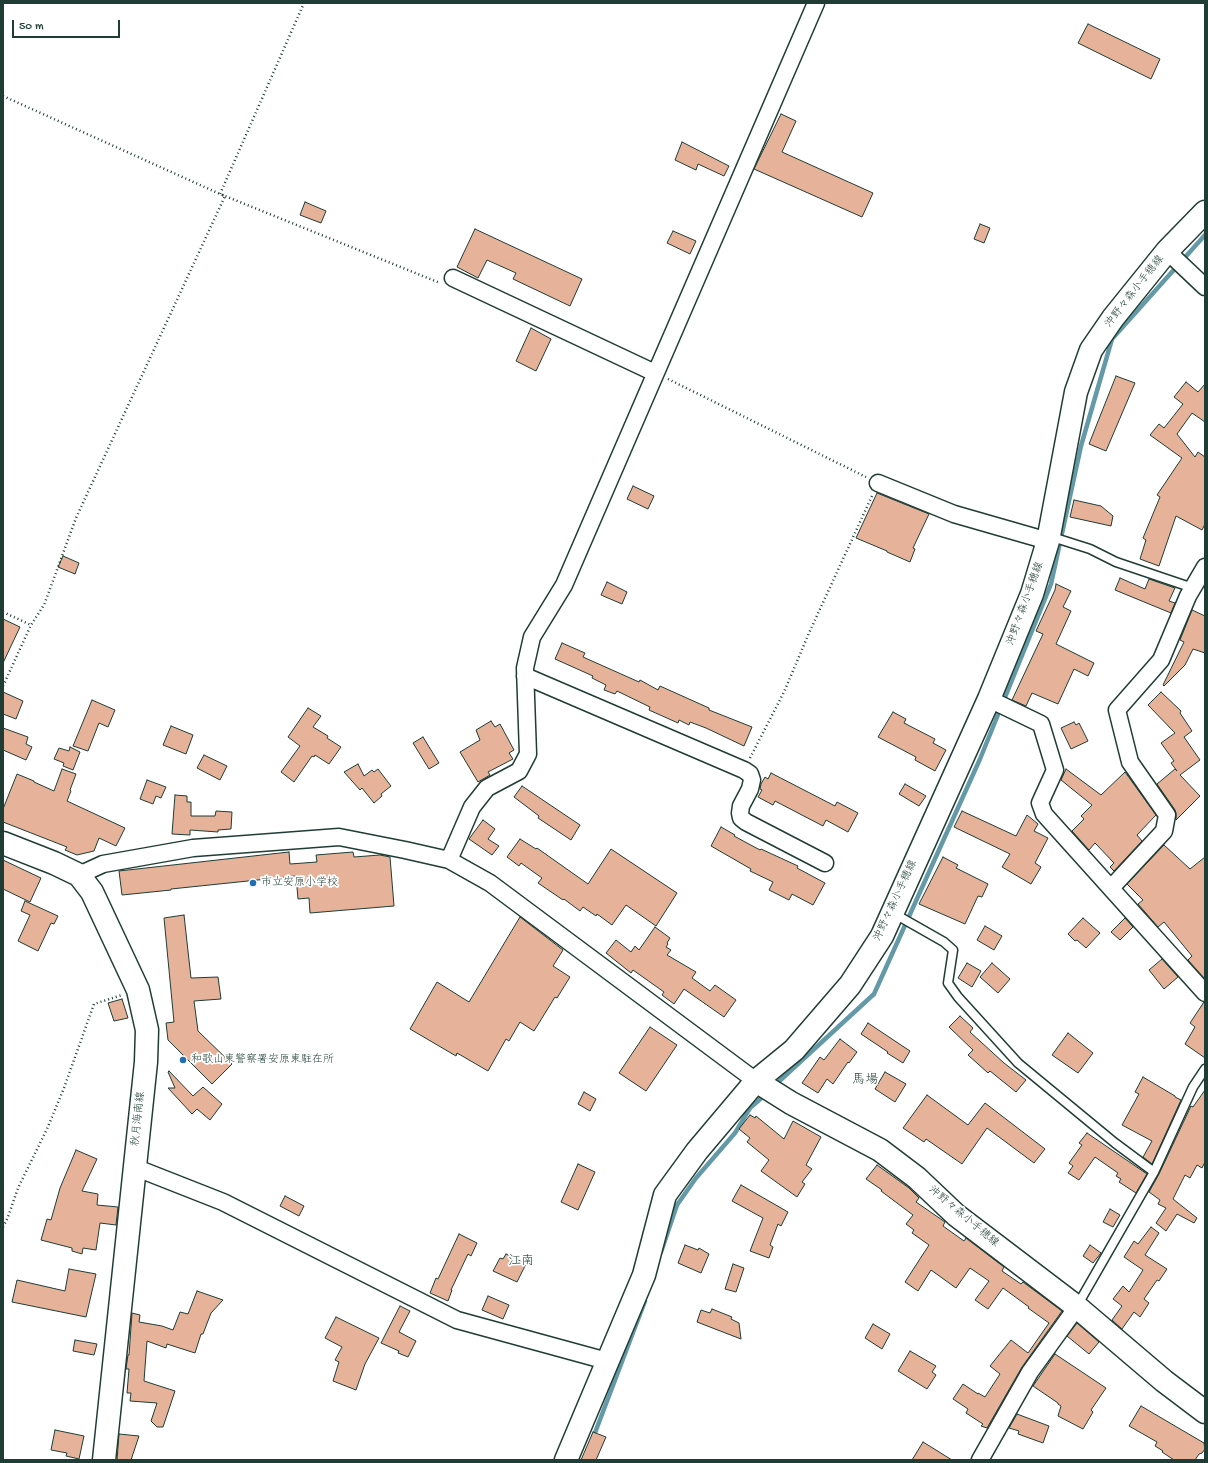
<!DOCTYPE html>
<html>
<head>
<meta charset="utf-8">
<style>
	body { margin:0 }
	#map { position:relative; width:1208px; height:1463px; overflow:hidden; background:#fff; font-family:"Gochi Hand",sans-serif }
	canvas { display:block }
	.frame { position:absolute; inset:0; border:4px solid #1f3d34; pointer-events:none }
	.scale { position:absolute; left:12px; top:20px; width:108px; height:18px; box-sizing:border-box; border:2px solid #1f3d34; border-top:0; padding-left:5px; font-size:12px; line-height:14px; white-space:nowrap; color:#1f3d34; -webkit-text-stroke:3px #fff; paint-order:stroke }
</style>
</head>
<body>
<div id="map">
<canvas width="1208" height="1463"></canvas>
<div class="frame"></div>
<div class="scale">50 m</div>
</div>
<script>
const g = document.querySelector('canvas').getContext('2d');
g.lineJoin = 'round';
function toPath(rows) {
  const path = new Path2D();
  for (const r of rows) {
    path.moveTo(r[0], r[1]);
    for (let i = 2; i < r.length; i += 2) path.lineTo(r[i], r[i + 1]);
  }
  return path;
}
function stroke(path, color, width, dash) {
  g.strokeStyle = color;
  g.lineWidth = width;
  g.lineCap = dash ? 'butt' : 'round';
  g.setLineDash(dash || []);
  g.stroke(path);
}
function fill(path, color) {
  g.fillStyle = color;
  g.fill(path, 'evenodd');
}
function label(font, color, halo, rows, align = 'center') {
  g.font = font + ' "Gochi Hand","Klee One",sans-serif';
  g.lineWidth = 3.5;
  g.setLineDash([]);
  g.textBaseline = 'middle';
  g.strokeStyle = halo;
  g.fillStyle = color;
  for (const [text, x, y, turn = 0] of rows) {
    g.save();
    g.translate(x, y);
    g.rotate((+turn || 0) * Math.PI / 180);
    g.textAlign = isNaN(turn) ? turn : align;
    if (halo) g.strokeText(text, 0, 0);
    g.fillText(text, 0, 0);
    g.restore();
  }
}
const stream = toPath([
	[774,1086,874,994,980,759,1051,584,1081,446,1112,339,1205,235],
	[661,1252,677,1205,696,1178,735,1133,750,1108,766,1094],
	[593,1438,645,1301]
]);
const building = toPath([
	[1088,24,1160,59,1151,79,1078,43,1088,24],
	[781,114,796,121,782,152,873,193,862,217,754,169,781,114],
	[682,142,729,166,724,176,698,164,696,170,675,160,682,142],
	[305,202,326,211,321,223,300,215,305,202],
	[980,224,990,228,984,243,974,239,980,224],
	[475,229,582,279,570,306,513,279,516,273,487,260,478,278,457,267,475,229],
	[673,231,696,241,690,254,667,243,673,231],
	[531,328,551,339,536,371,516,361,531,328],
	[1116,376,1135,383,1106,451,1089,444,1116,376],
	[1186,382,1198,392,1205,384,1205,422,1192,413,1177,434,1195,457,1198,452,1205,457,1205,524,1202,530,1176,516,1159,566,1140,559,1146,540,1143,538,1160,497,1157,495,1182,458,1150,435,1159,424,1164,428,1183,404,1174,397,1186,382],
	[633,486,654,496,648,509,627,499,633,486],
	[877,493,929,514,913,548,915,549,910,562,887,552,887,551,856,538,877,493],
	[1074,500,1101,506,1113,516,1111,526,1070,517,1074,500],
	[63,556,79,563,75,574,58,567,63,556],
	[1120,578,1145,589,1149,579,1175,588,1169,601,1175,603,1171,613,1115,590,1120,578],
	[607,582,627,592,622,604,601,595,607,582],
	[1056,584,1071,591,1063,607,1071,611,1056,644,1094,663,1088,676,1074,669,1058,704,1032,693,1026,706,1012,700,1043,634,1036,631,1055,590,1056,584],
	[1192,610,1205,616,1205,653,1193,649,1185,665,1164,686,1163,685,1184,642,1180,640,1192,610],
	[3,619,20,627,3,663,3,619],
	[562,643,585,653,583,657,639,682,640,680,658,690,660,686,709,708,709,710,752,727,744,746,706,728,690,722,689,725,679,720,678,723,649,710,650,707,617,691,615,694,604,690,606,685,592,678,593,676,555,659,562,643],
	[3,692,23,701,16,719,3,714,3,692],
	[1161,692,1181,711,1180,713,1192,731,1184,737,1200,760,1180,775,1200,796,1176,820,1176,813,1175,810,1157,784,1175,769,1177,771,1171,763,1174,761,1161,743,1175,733,1148,705,1161,692],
	[92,700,115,710,108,727,99,723,88,751,73,746,92,700],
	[308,708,321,716,313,727,328,736,327,738,341,747,329,764,315,755,314,757,312,756,294,782,281,772,300,746,288,737,308,708],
	[893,712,906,719,904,723,935,739,933,743,946,750,935,771,915,760,916,757,878,737,893,712],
	[491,721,495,727,500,724,514,750,509,753,513,759,488,772,490,775,478,782,460,752,480,740,476,730,491,721],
	[1074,722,1076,725,1079,723,1088,741,1071,749,1061,728,1074,722],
	[171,726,193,735,186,754,163,745,171,726],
	[3,728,28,737,26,744,32,747,26,760,3,750,3,728],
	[423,737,439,763,429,769,413,743,423,737],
	[70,747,80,752,73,770,63,766,64,763,54,759,59,748,69,751,70,747],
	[204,755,227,766,220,780,197,768,204,755],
	[358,764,364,776,372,770,374,772,378,769,391,786,381,794,382,796,374,803,362,788,360,790,344,772,358,764],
	[62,769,76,774,70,790,71,791,67,801,125,828,116,846,99,838,94,851,77,855,65,850,67,847,3,822,3,809,17,774,34,781,34,782,54,791,62,769],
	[1066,769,1101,795,1125,772,1156,815,1137,835,1142,841,1114,871,1110,867,1114,863,1095,843,1089,850,1072,831,1084,819,1081,816,1092,805,1061,780,1066,769],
	[771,773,835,806,837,802,858,813,848,832,826,820,823,826,775,801,773,805,758,797,762,790,760,789,761,784,765,777,768,779,771,773],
	[147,780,166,787,161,798,156,796,153,804,140,799,147,780],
	[905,784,926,796,919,806,899,794,905,784],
	[522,786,580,825,571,840,538,818,539,816,514,797,522,786],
	[175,795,187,796,187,802,191,802,191,816,215,816,216,811,232,812,231,829,218,830,218,832,190,830,190,835,172,834,175,795],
	[962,811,1016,836,1027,815,1038,824,1034,831,1048,838,1035,863,1041,867,1031,884,1002,867,1010,854,954,827,962,811],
	[483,820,495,829,488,839,499,846,492,855,469,839,483,820],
	[721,827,735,835,734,836,760,850,761,849,798,866,797,868,825,883,813,905,792,894,789,900,769,890,773,882,750,871,751,869,711,846,721,827],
	[520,839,536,849,537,848,588,884,611,849,677,893,656,926,626,905,612,925,597,914,596,916,583,907,580,911,564,899,563,900,538,883,542,878,521,863,519,866,507,857,520,839],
	[1164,845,1190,869,1205,857,1205,979,1188,960,1192,956,1164,922,1158,927,1138,904,1143,900,1127,884,1164,845],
	[289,852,290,864,317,862,316,855,353,852,354,857,380,855,390,857,394,906,310,913,309,898,298,899,296,876,171,889,171,890,122,895,119,871,289,852],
	[943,857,958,865,956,868,988,884,982,897,978,896,965,924,919,904,943,857],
	[3,860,41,878,30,902,3,889,3,860],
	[25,901,58,916,54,924,51,923,38,951,18,941,30,915,21,911,25,901],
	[184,915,191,978,218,977,221,999,194,1001,198,1031,232,1064,212,1084,168,1040,166,1023,174,1022,164,918,184,915],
	[520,917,563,950,553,966,570,977,557,998,555,997,534,1031,520,1022,509,1041,506,1039,488,1071,457,1053,456,1056,410,1029,437,982,469,1002,520,917],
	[1083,918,1100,933,1086,948,1077,940,1075,941,1068,934,1083,918],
	[1125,918,1133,927,1120,940,1111,932,1125,918],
	[985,926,1002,936,994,950,977,940,985,926],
	[655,927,670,938,667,943,668,944,666,947,671,950,667,955,696,972,692,978,710,991,715,985,736,1000,724,1017,684,989,674,1004,662,995,664,992,633,970,631,973,606,953,616,940,631,952,635,946,639,950,655,927],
	[1162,959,1178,977,1164,989,1149,970,1162,959],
	[967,963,981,971,972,987,958,978,967,963],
	[992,963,1010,979,998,993,980,977,992,963],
	[122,999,128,1018,114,1021,108,1003,122,999],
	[1204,1002,1205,1002,1205,1058,1185,1044,1195,1027,1190,1023,1204,1002],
	[960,1016,973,1028,970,1032,1004,1063,1026,1080,1016,1092,990,1071,988,1073,968,1055,973,1050,949,1027,960,1016],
	[868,1023,910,1051,903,1063,887,1053,888,1052,861,1034,868,1023],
	[650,1027,677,1045,646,1091,619,1073,650,1027],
	[1068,1033,1093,1053,1078,1073,1052,1055,1068,1033],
	[840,1039,857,1052,849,1063,848,1062,833,1084,827,1079,818,1093,802,1083,820,1057,824,1060,840,1039],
	[169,1071,193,1096,203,1087,222,1104,210,1120,197,1109,192,1114,168,1088,175,1088,168,1072,169,1071],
	[885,1072,906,1084,895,1102,875,1089,885,1072],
	[1143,1077,1175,1096,1175,1097,1181,1100,1152,1164,1143,1157,1152,1141,1122,1125,1139,1094,1135,1092,1143,1077],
	[1205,1090,1205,1162,1202,1168,1197,1165,1190,1178,1185,1175,1173,1199,1197,1218,1194,1223,1177,1214,1166,1231,1156,1223,1166,1208,1158,1204,1160,1200,1149,1192,1159,1174,1191,1106,1193,1107,1205,1090],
	[584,1092,596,1099,590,1111,578,1104,584,1092],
	[927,1095,968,1125,985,1103,1045,1149,1034,1163,987,1128,962,1164,926,1139,924,1142,903,1128,927,1095],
	[750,1115,755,1118,756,1116,784,1139,793,1121,821,1137,806,1165,812,1169,802,1182,805,1184,797,1197,761,1171,769,1160,747,1142,750,1138,739,1129,750,1115],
	[1087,1133,1147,1174,1136,1193,1119,1182,1121,1179,1116,1176,1118,1173,1095,1157,1079,1180,1068,1173,1073,1166,1069,1163,1082,1145,1079,1143,1087,1133],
	[76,1150,97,1159,82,1191,98,1194,97,1205,118,1207,116,1225,100,1223,96,1250,83,1248,82,1254,72,1251,72,1248,41,1240,47,1219,51,1220,60,1188,76,1150],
	[578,1164,595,1172,578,1210,561,1202,578,1164],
	[877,1165,909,1188,919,1198,916,1202,945,1222,943,1226,964,1241,966,1238,1004,1267,1002,1271,1021,1284,1023,1282,1062,1311,1022,1367,987,1428,981,1426,983,1424,966,1413,968,1409,953,1399,963,1384,978,1394,978,1393,985,1397,1000,1374,990,1366,1011,1340,1028,1353,1049,1323,1028,1308,1029,1307,1003,1288,988,1309,975,1300,989,1281,970,1268,956,1288,931,1270,918,1291,905,1282,929,1245,912,1233,914,1230,906,1224,913,1215,881,1191,882,1190,866,1179,877,1165],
	[741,1185,788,1212,781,1226,778,1224,770,1245,773,1247,769,1258,750,1251,763,1218,732,1201,741,1185],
	[285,1196,304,1206,299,1216,280,1206,285,1196],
	[1110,1209,1120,1215,1113,1227,1103,1222,1110,1209],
	[1151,1227,1159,1233,1145,1255,1167,1269,1159,1281,1157,1280,1144,1299,1149,1303,1140,1317,1134,1312,1122,1329,1112,1320,1122,1306,1113,1299,1123,1286,1129,1292,1143,1270,1124,1257,1134,1241,1138,1244,1151,1227],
	[459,1234,477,1243,471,1256,468,1254,451,1290,452,1290,448,1301,430,1293,436,1278,438,1279,459,1234],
	[685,1245,698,1250,699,1248,709,1254,701,1273,678,1263,685,1245],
	[1090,1245,1101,1253,1093,1263,1083,1256,1090,1245],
	[506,1254,526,1264,517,1282,493,1271,500,1258,503,1259,506,1254],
	[733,1264,744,1268,736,1292,725,1289,733,1264],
	[69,1269,96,1274,86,1317,12,1302,17,1280,65,1291,69,1269],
	[197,1291,223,1300,211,1313,203,1334,201,1334,195,1353,167,1344,166,1348,147,1341,144,1381,175,1391,163,1427,157,1427,151,1421,157,1403,130,1401,131,1393,127,1393,129,1369,126,1369,128,1355,129,1355,132,1313,140,1315,139,1322,162,1326,173,1330,180,1312,188,1314,197,1291],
	[488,1296,509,1305,503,1319,482,1310,488,1296],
	[400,1306,410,1311,399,1332,416,1341,408,1357,398,1353,399,1351,381,1343,400,1306],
	[712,1309,732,1317,731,1319,739,1323,741,1339,697,1322,701,1310,710,1313,712,1309],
	[336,1317,379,1338,365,1364,356,1390,333,1381,339,1362,335,1360,342,1347,325,1338,336,1317],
	[1077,1323,1099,1342,1089,1354,1067,1336,1077,1323],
	[873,1324,890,1334,882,1349,865,1338,873,1324],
	[75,1340,97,1344,94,1355,73,1351,75,1340],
	[910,1351,936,1366,932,1372,936,1375,927,1389,898,1371,910,1351],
	[1055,1354,1106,1388,1091,1410,1093,1412,1083,1429,1058,1416,1061,1406,1058,1404,1058,1403,1033,1386,1055,1354],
	[1141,1406,1204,1443,1205,1449,1202,1453,1199,1454,1195,1460,1174,1460,1162,1452,1163,1451,1155,1446,1157,1442,1129,1426,1141,1406],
	[1017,1414,1049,1426,1043,1443,1018,1434,1019,1431,1009,1428,1017,1414],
	[55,1430,84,1436,79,1459,66,1456,67,1453,51,1450,55,1430],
	[593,1432,606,1437,596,1460,581,1460,593,1432],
	[119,1434,139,1436,131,1460,117,1460,119,1434],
	[923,1442,952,1460,912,1460,923,1442]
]);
const path = toPath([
	[3,96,220,194,440,283],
	[668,379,866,477],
	[3,612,31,625],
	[3,686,31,625,44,605,76,518,225,196,220,194,304,3],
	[750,758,784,692,809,633,872,496],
	[3,1227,8,1217,18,1188,47,1129,64,1088,94,1004,122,995]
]);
const lane = toPath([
	[1049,536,1090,549,1116,562,1193,588],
	[893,913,944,942,953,950,948,983,958,997,1018,1063,1115,1143,1154,1172],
	[1077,1306,1154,1172,1193,1087,1205,1069]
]);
const street = toPath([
	[1167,251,1205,287],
	[453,278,655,373],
	[878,483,954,514,1048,541],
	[525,676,744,770,750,774,752,780,750,789,741,806,740,813,741,818,746,822,825,863],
	[989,699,1041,724,1055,770,1040,803,1044,814,1205,993],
	[449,860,472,807,487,788,519,771,528,754,525,668,532,637,564,585,816,3],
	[79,875,103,864,193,848,339,837,405,850,449,860,490,883,756,1081],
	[1111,888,1164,831,1167,815,1130,762,1117,710,1161,660,1188,596,1205,567],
	[134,1167,223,1202,457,1320,607,1361],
	[980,1460,1030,1372,1077,1307]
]);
const secondary = toPath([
	[3,843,54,863,79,875,92,892,138,990,147,1030,146,1062,104,1460],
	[756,1081,791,1103,880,1150,917,1178,956,1215,1077,1307,1164,1381,1205,1412],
	[566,1460,644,1275,665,1195,697,1151,756,1081,794,1050,850,985,882,936,989,699,1032,594,1048,541,1076,392,1091,350,1113,318,1167,251,1205,212]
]);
const markers = [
	[253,883,4,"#1f6fb2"],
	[183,1060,4,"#1f6fb2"]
];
const streetNames = [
	["沖野々森小手穂線",1135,292,-52],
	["沖野々森小手穂線",1026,604,-70],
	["沖野々森小手穂線",896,901,-65],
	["秋月海南線",139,1119,-84],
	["沖野々森小手穂線",963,1217,40]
];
const poiNames = [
	["市立安原小学校",261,883],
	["和歌山東警察署安原東駐在所",191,1060]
];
const quarterNames = [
	["馬場",865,1081],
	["江南",521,1262]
];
stroke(stream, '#649aa7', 4.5);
fill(building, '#e6b29a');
stroke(building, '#1f3d34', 1);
stroke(lane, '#1f3d34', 11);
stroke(street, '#1f3d34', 19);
stroke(secondary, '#1f3d34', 25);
stroke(path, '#1f3d34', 2.5, [1, 3]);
stroke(lane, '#fff', 8);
stroke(street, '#fff', 16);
stroke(secondary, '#fff', 22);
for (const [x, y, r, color] of markers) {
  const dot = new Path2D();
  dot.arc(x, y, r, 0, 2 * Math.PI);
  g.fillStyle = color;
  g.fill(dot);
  stroke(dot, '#fff', 1.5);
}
label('11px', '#1f3d34', '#fff', streetNames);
label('11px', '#1f3d34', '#fff', poiNames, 'left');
label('13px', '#1f3d34', '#fff', quarterNames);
</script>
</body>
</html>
